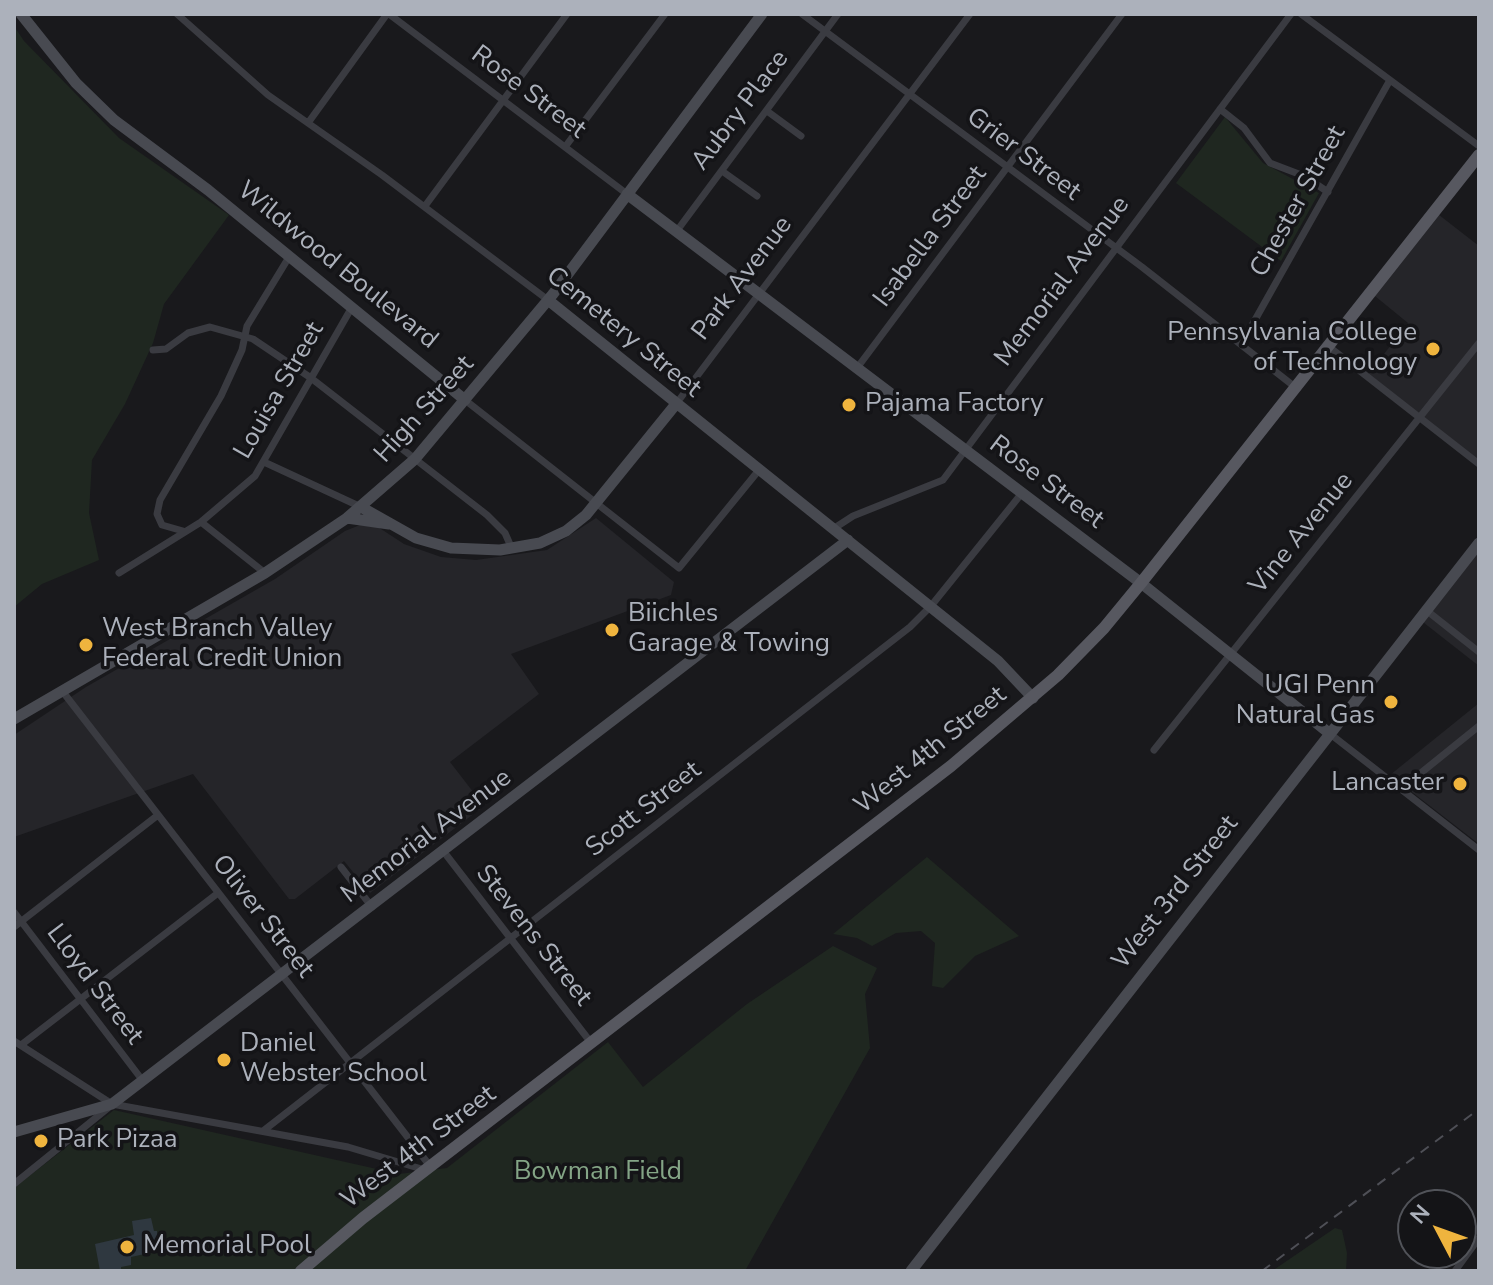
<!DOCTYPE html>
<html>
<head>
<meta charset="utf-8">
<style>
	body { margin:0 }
	#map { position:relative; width:1493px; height:1285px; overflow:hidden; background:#19191c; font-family:"Nunito Sans",sans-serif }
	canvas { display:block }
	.frame { position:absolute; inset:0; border:16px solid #acb1bb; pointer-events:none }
	.north { position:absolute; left:1397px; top:1189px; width:80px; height:80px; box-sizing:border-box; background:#141417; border:2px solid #515359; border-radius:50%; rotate:311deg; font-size:22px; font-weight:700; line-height:32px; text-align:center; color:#acb1bb }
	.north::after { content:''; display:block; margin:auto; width:28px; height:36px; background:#efb43e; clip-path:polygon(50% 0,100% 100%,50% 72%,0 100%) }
</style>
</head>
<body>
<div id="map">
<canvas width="1493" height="1285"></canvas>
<div class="frame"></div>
<div class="north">N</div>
</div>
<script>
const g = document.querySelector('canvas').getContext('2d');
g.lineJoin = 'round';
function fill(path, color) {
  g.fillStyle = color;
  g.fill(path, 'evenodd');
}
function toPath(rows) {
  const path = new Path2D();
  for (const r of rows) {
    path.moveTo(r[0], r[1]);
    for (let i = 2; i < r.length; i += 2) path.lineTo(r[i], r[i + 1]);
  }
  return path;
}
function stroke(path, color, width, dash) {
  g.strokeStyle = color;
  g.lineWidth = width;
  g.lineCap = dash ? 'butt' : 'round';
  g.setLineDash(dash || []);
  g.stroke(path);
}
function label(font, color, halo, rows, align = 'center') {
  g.font = font + ' "Nunito Sans",sans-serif';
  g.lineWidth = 7;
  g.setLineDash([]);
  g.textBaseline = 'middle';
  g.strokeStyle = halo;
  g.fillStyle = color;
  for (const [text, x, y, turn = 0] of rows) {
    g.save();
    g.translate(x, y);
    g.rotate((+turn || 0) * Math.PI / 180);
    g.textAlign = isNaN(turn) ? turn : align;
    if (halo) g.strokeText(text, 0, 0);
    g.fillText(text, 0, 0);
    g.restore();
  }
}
const built = toPath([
	[1434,211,1479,246,1479,464,1367,376,1408,323,1370,292],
	[596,518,674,582,671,595,511,654,539,694,450,762,484,806,370,893,344,861,295,899,289,899,193,774,14,837,14,735,86,687,275,579,345,531,360,525,378,527,404,544,441,557,476,560,547,550],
	[1479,543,1479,666,1419,619],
	[1479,703,1479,844,1390,775]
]);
const green = toPath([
	[14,26,24,41,119,138,229,215,164,304,153,343,125,404,92,460,89,513,99,560,42,584,14,607],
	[1225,117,1263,163,1319,193,1281,261,1176,183],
	[927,857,1019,936,975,956,943,988,932,986,935,943,921,931,896,933,872,946,857,938,833,934],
	[833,946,877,968,865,994,870,1048,745,1271,14,1271,14,1188,114,1110,399,1174,447,1168,608,1042,643,1087,747,1004],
	[1335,1228,1342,1230,1347,1253,1346,1271,1272,1271]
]);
const water = toPath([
	[151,1218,154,1231,157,1231,158,1251,131,1257,131,1265,121,1267,121,1271,100,1271,95,1244,134,1235,132,1221]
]);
const street = toPath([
	[177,14,268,95,382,175,548,300],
	[389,14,627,194],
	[802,14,1142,267,1295,387],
	[1301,14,1479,146],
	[1220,109,1244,128,1270,163,1304,176,1328,192],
	[767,111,801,136],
	[308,123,387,14],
	[565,147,665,14],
	[722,171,757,196],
	[425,206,567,14],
	[676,232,838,14],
	[1242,343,1390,80],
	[1328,346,1479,464],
	[153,350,166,349,188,333,210,327,253,339,311,378,487,515,505,533,512,549],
	[857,368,1122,14],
	[465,400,679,568,759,470],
	[676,404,970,14],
	[264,462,361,507],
	[201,522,265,573],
	[833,529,853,516,943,480,1291,14],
	[183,531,162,525,157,514,160,500,221,396,242,350,247,326,289,257],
	[119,573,201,522,255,476,352,307],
	[1426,610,1479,652],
	[63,692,430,1166],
	[1329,733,1479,850],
	[1154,750,1479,343],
	[1401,789,1479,726],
	[444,852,592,1044],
	[341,867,372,907],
	[14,912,143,1081],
	[14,927,158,815],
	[14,1041,112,1104,348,1147,425,1170],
	[21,1045,218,893],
	[263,1131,910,627,931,606,1022,493],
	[14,1184,108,1108],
	[1455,1271,1479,1238]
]);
const secondary = toPath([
	[21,14,76,83,114,120,208,190,465,400],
	[627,194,1141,583,1329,733],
	[548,300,998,661,1033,698],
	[361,507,416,538,451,548,500,550,540,543,566,531,586,515,676,404],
	[347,518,389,524],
	[14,719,265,573,347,518,415,459,553,294,762,14],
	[14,1132,112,1104,848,540],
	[911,1271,1479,543]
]);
const primary = toPath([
	[301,1271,363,1218,951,766,1058,675,1104,628,1141,583,1479,155]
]);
const rail = toPath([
	[1262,1271,1479,1109]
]);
const markers = [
	[1433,349,8,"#efb43e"],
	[849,405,8,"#efb43e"],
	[612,630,8,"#efb43e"],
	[86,645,8,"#efb43e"],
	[1391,702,8,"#efb43e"],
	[1460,784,8,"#efb43e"],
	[224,1060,8,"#efb43e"],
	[41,1141,8,"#efb43e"],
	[127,1247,8,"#efb43e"]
];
const streetNames = [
	["Rose Street",528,93,37],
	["Aubry Place",741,111,-53],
	["Grier Street",1023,155,37],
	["Chester Street",1299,202,-61],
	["Isabella Street",931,237,-53],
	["Wildwood Boulevard",337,266,39],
	["Park Avenue",743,279,-53],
	["Memorial Avenue",1063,282,-53],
	["Cemetery Street",623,333,39],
	["Louisa Street",280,391,-60],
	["High Street",425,410,-48],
	["Rose Street",1046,483,37],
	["Vine Avenue",1302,534,-51],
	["West 4th Street",931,751,-39],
	["Scott Street",644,810,-38],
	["Memorial Avenue",427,837,-37],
	["West 3rd Street",1176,893,-52],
	["Oliver Street",262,917,52],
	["Stevens Street",533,936,52],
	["Lloyd Street",94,985,53],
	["West 4th Street",419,1148,-37]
];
const poiNames = [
	["Pennsylvania College",1417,334,"right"],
	["of Technology",1417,364,"right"],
	["Pajama Factory",865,405],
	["Biichles",628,615],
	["Garage & Towing",628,645],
	["West Branch Valley",102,630],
	["Federal Credit Union",102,660],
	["UGI Penn",1375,687,"right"],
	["Natural Gas",1375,717,"right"],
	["Lancaster",1444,784,"right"],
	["Daniel",240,1045],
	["Webster School",240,1075],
	["Park Pizaa",57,1141],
	["Memorial Pool",143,1247]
];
const parkNames = [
	["Bowman Field",598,1173]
];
fill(built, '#252529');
fill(green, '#1f2720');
fill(water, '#2f3840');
stroke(street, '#3a3b41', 7);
stroke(secondary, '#484a51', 11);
stroke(primary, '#575860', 12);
stroke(rail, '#4e4f56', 2, [10, 8]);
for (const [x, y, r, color] of markers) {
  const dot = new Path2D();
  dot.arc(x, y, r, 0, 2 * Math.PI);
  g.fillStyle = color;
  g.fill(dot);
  stroke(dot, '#141417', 3);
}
label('26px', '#acb1bb', '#141417', streetNames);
label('26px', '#acb1bb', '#141417', poiNames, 'left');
label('26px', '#84a586', '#141417', parkNames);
</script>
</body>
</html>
